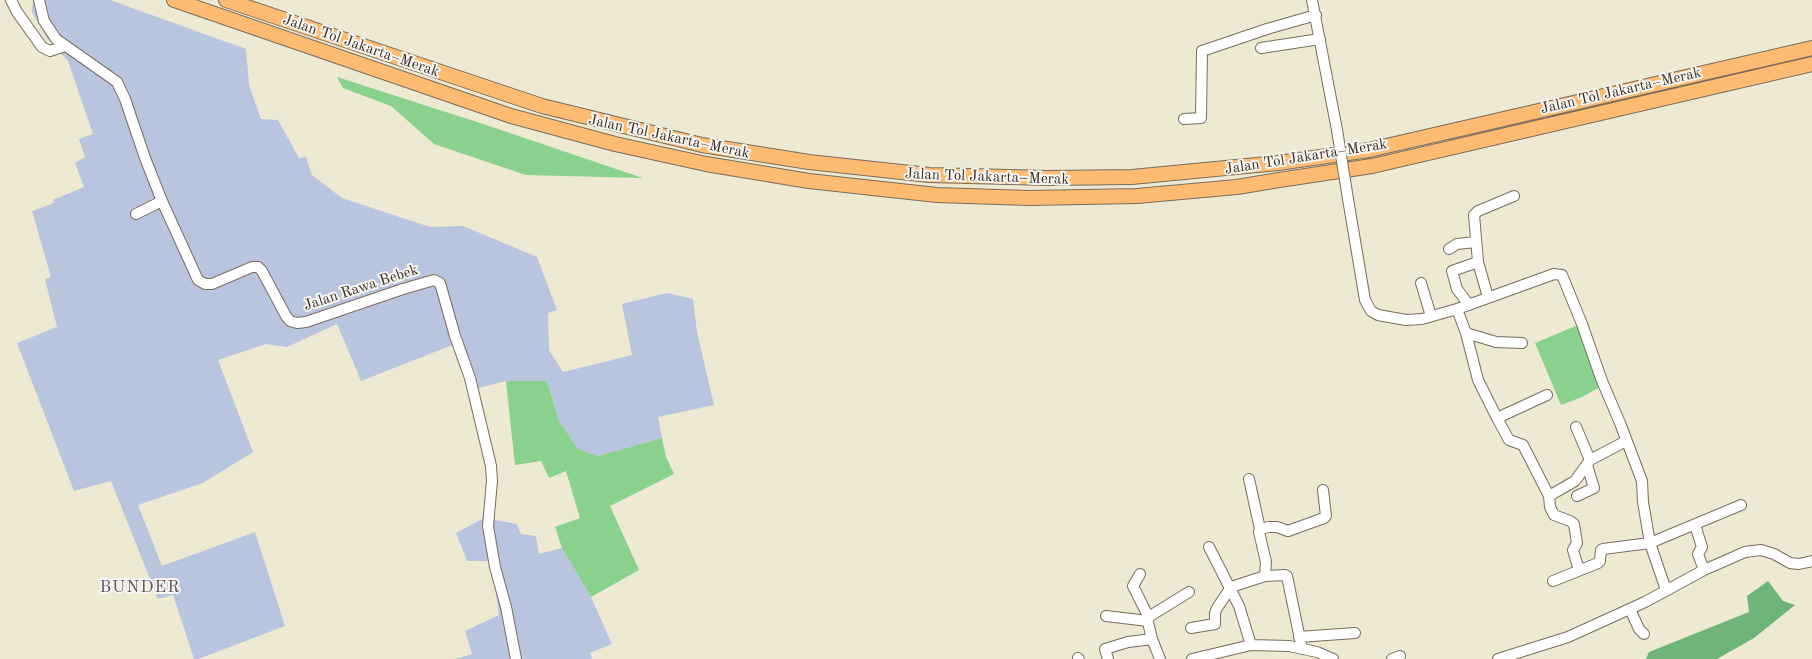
<!DOCTYPE html>
<html>
<head>
<meta charset="utf-8">
<style>
	body { margin:0 }
	canvas { display:block; background:#ede9d2 }
</style>
</head>
<body>
<canvas width="1812" height="659"></canvas>
<script>
const g = document.querySelector('canvas').getContext('2d');
g.lineJoin = 'round';
function fill(path, color) {
  g.fillStyle = color;
  g.fill(path, 'evenodd');
}
function toPath(rows) {
  const path = new Path2D();
  for (const r of rows) {
    path.moveTo(r[0], r[1]);
    for (let i = 2; i < r.length; i += 2) path.lineTo(r[i], r[i + 1]);
  }
  return path;
}
function stroke(path, color, width, dash) {
  g.strokeStyle = color;
  g.lineWidth = width;
  g.lineCap = dash ? 'butt' : 'round';
  g.setLineDash(dash || []);
  g.stroke(path);
}
function label(font, color, halo, rows, align = 'center') {
  g.font = font + ' "Old Standard TT",serif';
  g.lineWidth = 4;
  g.setLineDash([]);
  g.textBaseline = 'middle';
  g.strokeStyle = halo;
  g.fillStyle = color;
  for (const [text, x, y, turn = 0] of rows) {
    g.save();
    g.translate(x, y);
    g.rotate((+turn || 0) * Math.PI / 180);
    g.textAlign = isNaN(turn) ? turn : align;
    if (halo) g.strokeText(text, 0, 0);
    g.fillText(text, 0, 0);
    g.restore();
  }
}
const industrial = toPath([
	[33,0,110,0,246,49,249,85,261,119,278,120,299,158,306,157,312,175,342,198,430,227,463,226,537,257,557,310,548,313,549,350,563,372,632,355,622,304,667,293,693,299,697,332,714,405,658,417,662,438,598,456,578,449,559,421,547,381,506,381,471,390,455,344,361,381,337,324,287,347,266,344,218,360,253,452,203,483,138,505,162,566,255,532,285,626,198,659,194,659,173,595,158,599,111,481,74,491,17,343,57,327,45,279,51,277,32,211,54,203,53,200,84,187,75,163,85,157,79,139,93,134,68,61,46,37,32,12],
	[484,518,517,524,521,534,536,536,539,554,562,548,591,597,612,644,590,653,592,659,455,659,472,654,465,631,499,615,491,561,467,561,456,533]
]);
const green = toPath([
	[337,77,480,123,643,178,526,175,434,144,391,106,343,88],
	[1578,325,1602,386,1582,397,1561,405,1535,343],
	[506,381,547,381,559,421,578,449,598,456,662,438,666,457,674,474,610,506,639,570,591,597,562,548,555,527,580,518,566,471,549,478,541,461,515,465]
]);
const forest = toPath([
	[1768,581,1783,601,1795,605,1754,638,1717,659,1646,659,1649,652,1749,612,1747,596]
]);
const minor = toPath([
	[11,0,17,12,42,47,50,51,65,46],
	[39,0,44,21,56,39,117,82,125,99,145,158,162,201,198,280,205,284,212,284,252,267,258,267,262,271,286,316,290,321,297,323,306,322,403,289,434,280,440,283,455,336,470,378,491,466,492,481,488,526,495,567,506,607,516,659],
	[1312,0,1337,130],
	[1261,48,1320,39],
	[1184,119,1201,118,1202,51,1267,29,1316,15],
	[1348,199,1365,300,1371,311,1378,315,1406,320,1422,319,1457,309,1554,274,1562,275,1582,324,1602,381,1620,423,1642,481,1643,502,1650,543,1666,590],
	[136,214,162,201],
	[1449,249,1457,244,1475,242],
	[1421,283,1431,316],
	[1488,297,1478,262,1474,215,1478,211,1514,196],
	[1469,305,1457,289,1452,271,1478,262],
	[1457,309,1466,333,1496,342,1522,343],
	[1466,333,1478,380,1497,418,1547,395],
	[1497,418,1509,440,1523,445,1549,496,1575,481,1590,460,1626,441],
	[1576,427,1590,460],
	[1249,479,1260,529],
	[1549,496,1550,507,1554,515,1570,521,1574,524,1577,543,1573,550,1579,570],
	[1577,496,1594,488,1587,465],
	[1695,525,1702,547,1698,554,1704,570],
	[1209,547,1239,606,1251,645],
	[1140,574,1133,586,1148,616],
	[1553,581,1598,563,1600,561,1601,550,1603,549,1650,543,1741,505],
	[1630,609,1639,629,1644,634],
	[1106,616,1148,621],
	[1191,628,1215,624,1215,613,1217,608,1231,587,1265,576],
	[1299,637,1355,633],
	[1302,649,1287,576,1285,575,1265,576,1266,562,1259,532,1260,529,1269,527,1277,527,1288,531,1324,518,1326,516,1323,490],
	[1078,658,1079,659],
	[1108,659,1105,649,1128,642,1152,639],
	[1160,659,1152,639,1147,618,1189,592],
	[1192,659,1251,645,1289,646,1317,652,1333,659],
	[1392,659,1400,656],
	[1498,659,1568,637,1645,602,1704,570,1745,552,1761,550,1774,554,1790,563,1799,564,1812,561]
]);
const highway = toPath([
	[174,0,511,116,615,144,706,164,809,181,937,195,1029,198,1137,196,1237,187,1279,180,1372,166,1812,64],
	[226,0,542,106,702,145,809,162,929,175,1049,178,1132,177,1278,163,1369,150,1812,48]
]);
const minorBridge = toPath([
	[1337,130,1348,199]
]);
const streetNames = [
	["Jalan Tol Jakarta–Merak",361,46,19],
	["Jalan Tol Jakarta–Merak",1621,91,-13],
	["Jalan Tol Jakarta–Merak",669,137,12],
	["Jalan Tol Jakarta–Merak",1306,157,-9],
	["Jalan Tol Jakarta–Merak",987,177,2],
	["Jalan Rawa Bebek",361,288,-18]
];
const quarterNames = [
	["BUNDER",140,588]
];
fill(industrial, '#b9c5de');
fill(green, '#89d18c');
fill(forest, '#6eb378');
stroke(minor, '#796d5d', 12);
stroke(highway, '#796d5d', 16);
stroke(minor, '#fff', 10);
stroke(highway, '#ffbb71', 14);
stroke(minorBridge, '#796d5d', 12, []);
stroke(minorBridge, '#fff', 10);
label('15px', '#3b2a1e', '#f6f6f2', streetNames);
g.letterSpacing = '1px';
label('17px', '#65525c', '#f6f6f2', quarterNames);
g.letterSpacing = '0px';
</script>
</body>
</html>
